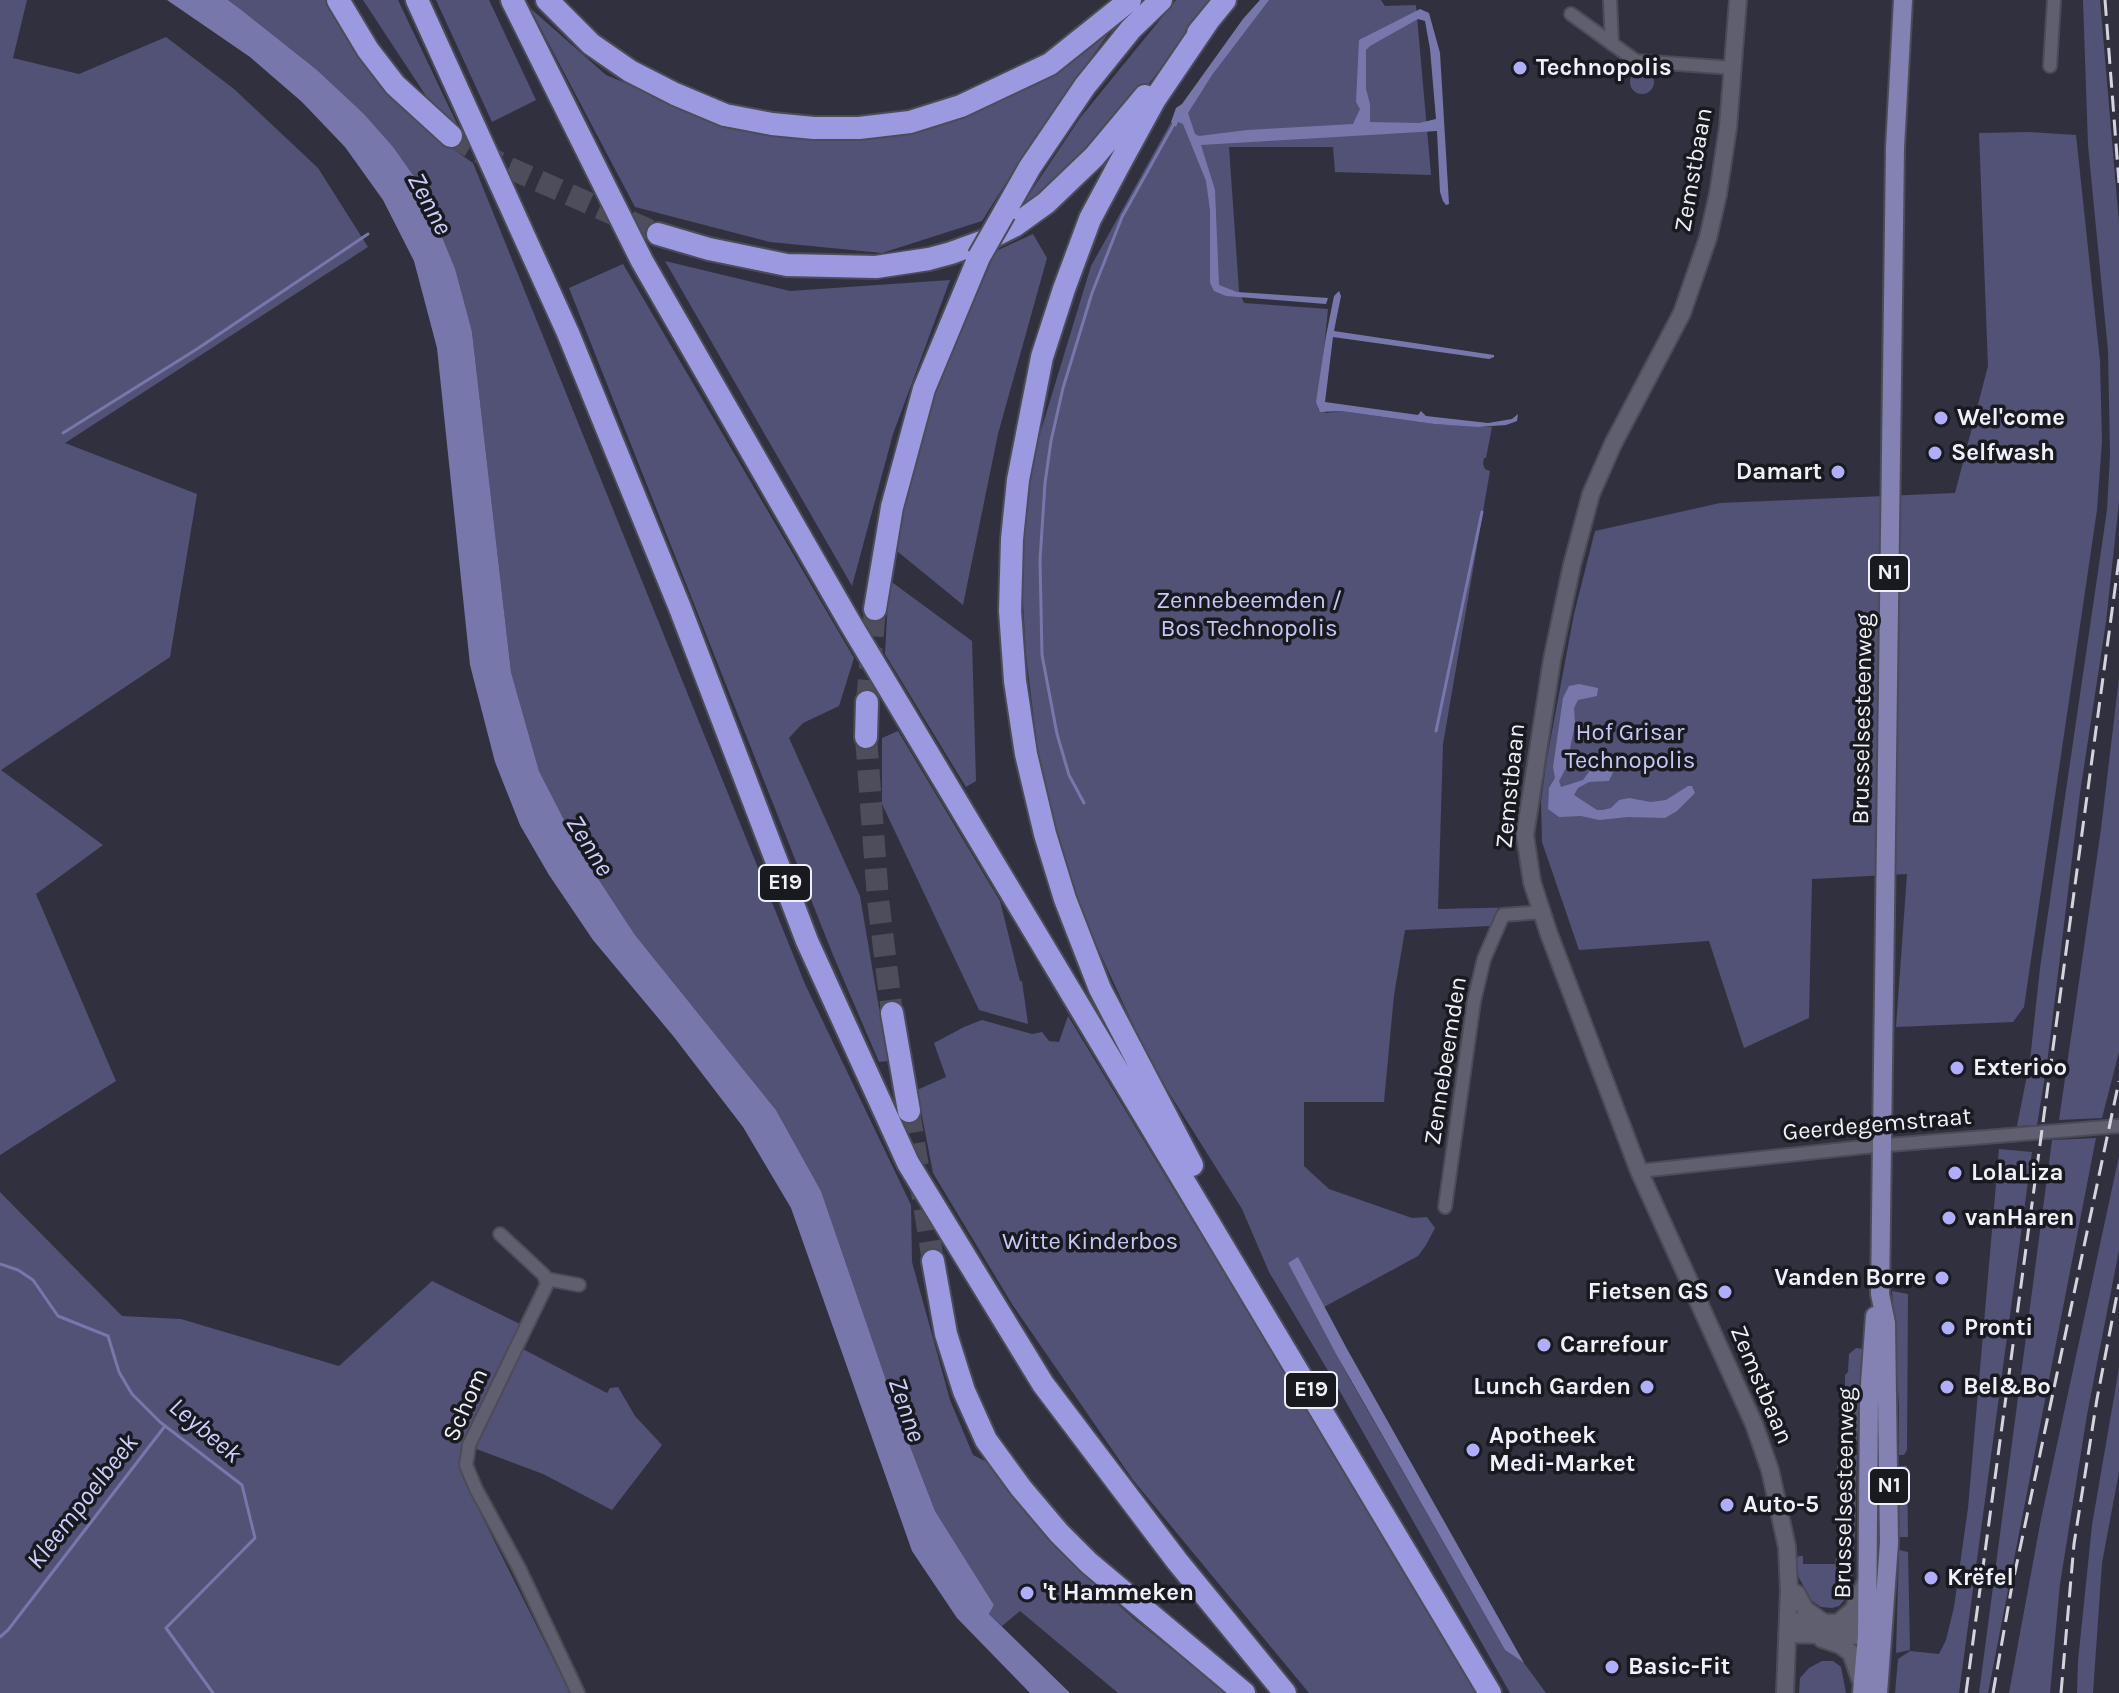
<!DOCTYPE html>
<html>
<head>
<meta charset="utf-8">
<style>
	body { margin:0 }
	canvas { display:block; background:#30303f }
</style>
</head>
<body>
<canvas width="2119" height="1693"></canvas>
<script>
const g = document.querySelector('canvas').getContext('2d');
g.lineJoin = 'round';
function fill(path, color) {
  g.fillStyle = color;
  g.fill(path, 'evenodd');
}
function toPath(rows) {
  const path = new Path2D();
  for (const r of rows) {
    if (r.length === 3) {
      path.moveTo(r[0] + r[2], r[1]);
      path.arc(r[0], r[1], r[2], 0, 2 * Math.PI);
      continue;
    }
    path.moveTo(r[0], r[1]);
    for (let i = 2; i < r.length; i += 2) path.lineTo(r[i], r[i + 1]);
  }
  return path;
}
function stroke(path, color, width, dash) {
  g.strokeStyle = color;
  g.lineWidth = width;
  g.lineCap = dash ? 'butt' : 'round';
  g.setLineDash(dash || []);
  g.stroke(path);
}
function label(font, color, halo, rows, align = 'center') {
  g.font = font + ' Karla,sans-serif';
  g.lineWidth = 7;
  g.setLineDash([]);
  g.textBaseline = 'middle';
  g.strokeStyle = halo;
  g.fillStyle = color;
  for (const [text, x, y, turn = 0] of rows) {
    g.save();
    g.translate(x, y);
    g.rotate((+turn || 0) * Math.PI / 180);
    g.textAlign = isNaN(turn) ? turn : align;
    if (halo) g.strokeText(text, 0, 0);
    g.fillText(text, 0, 0);
    g.restore();
  }
}
const green = toPath([
	[0,0,27,0,13,58,79,74,166,37,234,89,318,168,368,247,65,443,197,494,170,657,1,770,103,845,36,894,116,1081,0,1155],
	[228,0,329,0,352,47,388,91,446,144,473,163,805,984,911,1205,912,1262,950,1400,973,1455,995,1466,1056,1548,1134,1619,1227,1693,1118,1693,1020,1611,1002,1626,989,1614,994,1605,935,1511,898,1415,821,1191,776,1110,635,935,580,851,539,771,511,672,472,332,422,188,363,113,317,70],
	[363,0,398,0,458,126,428,99],
	[436,0,489,0,536,100,492,122],
	[1176,0,1217,0,1118,121,1025,208,1020,208,1080,118],
	[1260,0,1381,0,1385,6,1416,5,1431,175,1335,172,1333,147,1229,147,1239,291,1244,303,1328,309,1318,409,1326,413,1341,411,1434,424,1492,427,1486,458,1484,458,1483,464,1485,469,1490,471,1443,744,1438,909,1524,907,1498,908,1491,926,1405,930,1394,995,1384,1102,1304,1102,1304,1166,1329,1189,1412,1218,1427,1217,1435,1228,1426,1245,1418,1256,1324,1307,1298,1258,1288,1263,1348,1376,1505,1650,1524,1663,1546,1693,1510,1693,1333,1379,1269,1272,1242,1209,1151,1064,1083,916,1041,777,1026,655,1021,567,1032,460,1091,266,1170,124,1244,18],
	[2083,0,2100,0,2119,223,2119,502,2106,622,2080,793,2047,1064,2037,1125,2017,1126,2030,1060,2040,968,2107,510,2110,455,2108,351,2088,145],
	[530,8,606,75,721,123,931,126,1116,23,1035,137,982,221,882,253,770,242,635,207],
	[1642,82,12],
	[2029,132,2076,135,2100,361,2102,441,2097,510,2024,1007,2013,1022,1896,1027,1907,874,1812,879,1809,1018,1744,1048,1709,941,1579,950,1542,842,1541,801,1547,758,1574,614,1595,531,1720,503,1955,493,1988,366,1979,133],
	[1033,234,1047,258,998,434,963,605,892,547,926,409,996,251],
	[665,261,790,291,950,280,893,434,852,586],
	[623,264,854,658,839,706,803,723,789,738,860,896,888,1061,879,1062,833,955,569,288],
	[889,580,972,641,976,781,966,787,885,654],
	[2119,678,2119,1052,2102,1118,2059,1120,2101,829],
	[898,731,1000,901,1020,981,1022,981,1028,1024,979,1010,882,804,882,738],
	[1068,1016,1270,1348,1477,1693,1309,1693,1133,1480,1012,1304,933,1173,917,1090,946,1077,934,1043,964,1027,982,1020,1032,1034,1042,1032,1049,1041,1059,1042],
	[2096,1138,1988,1693,1979,1693,2052,1140],
	[1999,1149,2032,1152,1959,1693,1895,1693,1898,1659,1910,1651,1939,1654,1946,1640,1954,1607,1968,1508],
	[2119,1156,2119,1250,2087,1415,2060,1584,2050,1693,2009,1693,2041,1519],
	[0,1192,122,1316,181,1319,339,1366,432,1281,520,1324,462,1449,460,1468,464,1480,570,1693,0,1693],
	[1892,1291,1908,1294,1907,1450,1904,1455,1899,1455,1899,1406],
	[519,1347,607,1393,610,1388,618,1387,635,1416,662,1445,612,1510,543,1474,471,1447],
	[1856,1348,1864,1349,1857,1441,1845,1441,1845,1375,1848,1372,1849,1354],
	[2119,1368,2119,1472,2102,1563,2093,1693,2077,1693,2078,1661,2092,1525],
	[1851,1455,1857,1455,1855,1535,1851,1593,1839,1606,1832,1608,1821,1607,1812,1601,1799,1578,1795,1560,1799,1556,1803,1556,1803,1564,1835,1564,1836,1557,1843,1557,1845,1469,1837,1469,1837,1464,1840,1459],
	[1899,1466,1907,1466,1908,1537,1899,1537],
	[1899,1550,1908,1552,1910,1650,1896,1653],
	[1822,1661,1833,1661,1841,1667,1846,1693,1799,1693,1800,1678,1809,1668]
]);
const water = toPath([
	[167,0,228,0,240,9,317,70,363,113,393,147,422,188,455,269,472,332,511,672,539,771,580,851,635,935,776,1110,821,1191,898,1415,935,1511,994,1605,989,1614,1070,1693,1030,1693,957,1618,912,1551,791,1208,743,1127,674,1037,593,940,549,875,520,825,495,762,470,665,437,348,414,261,383,200,345,147,302,102,250,57],
	[1260,0,1269,0,1212,75,1188,113,1195,134,1199,136,1247,130,1353,124,1360,109,1356,102,1359,40,1420,9,1429,13,1440,53,1449,204,1446,205,1443,201,1440,192,1437,131,1201,145,1215,190,1219,285,1237,292,1328,298,1326,304,1226,296,1214,291,1210,283,1210,210,1206,181,1183,124,1178,122,1176,127,1171,122,1176,108,1182,104,1243,19],
	[1418,19,1425,21,1430,49,1436,119,1419,123,1370,122,1370,104,1366,89,1366,50,1370,46],
	[1339,291,1341,296,1334,331,1494,355,1494,357,1489,359,1333,337,1325,402,1418,415,1421,411,1426,416,1488,423,1512,419,1518,414,1517,421,1506,425,1478,427,1434,424,1341,411,1320,412,1316,402,1326,336,1334,296],
	[1579,684,1598,688,1597,696,1578,700,1574,708,1575,724,1566,768,1559,781,1561,787,1583,780,1594,765,1607,761,1614,770,1609,781,1589,782,1578,788,1574,795,1597,810,1603,810,1611,808,1619,800,1629,798,1651,802,1666,800,1688,786,1692,786,1695,793,1677,811,1665,818,1628,817,1599,820,1581,816,1559,817,1548,809,1549,788,1555,778,1553,767,1563,698,1569,686],
	[1298,1257,1347,1349,1524,1663,1505,1650,1336,1354,1288,1263]
]);
const stream = toPath([
	[63,433,197,349,368,234],
	[1436,731,1482,512],
	[1084,803,1069,775,1057,734,1042,655,1040,560,1045,483,1051,441,1063,388,1092,293,1122,217,1175,122],
	[0,1264,18,1270,33,1280,58,1316,108,1336,119,1372,132,1394,160,1422,242,1485,255,1538,166,1628,213,1693],
	[0,1637,8,1630,165,1426]
]);
const highwayTunnel = toPath([
	[451,136,505,166,658,234],
	[867,702,875,609],
	[866,737,878,899,892,1013],
	[909,1111,933,1261]
]);
const street = toPath([
	[1610,0,1612,44],
	[1571,14,1636,61,1734,68],
	[2050,66,2054,0],
	[1639,1171,1864,1147,2119,1126],
	[1445,1207,1474,1001,1484,959,1503,915,1541,912],
	[500,1234,544,1275,547,1284,469,1445,466,1465,476,1489,519,1568,578,1693],
	[547,1279,579,1285]
]);
const secondary = toPath([
	[1738,0,1728,127,1718,194,1708,238,1682,313,1613,444,1591,494,1572,565,1552,660,1525,835,1532,882,1549,934,1639,1171,1754,1424,1770,1470,1787,1547,1789,1590,1785,1693],
	[1789,1590,1797,1594,1805,1609,1824,1623],
	[1788,1621,1879,1625],
	[1837,1624,1853,1610,1865,1584],
	[1787,1634,1866,1636],
	[1822,1639,1840,1645,1851,1653,1860,1679]
]);
const primary = toPath([
	[1862,1693,1867,1636,1869,1398,1875,1316],
	[1878,1693,1889,1543,1886,1323,1880,1294,1895,148,1903,0]
]);
const highway = toPath([
	[338,0,368,50,395,85,451,136],
	[417,0,568,333,680,608,807,941,908,1163,1043,1384,1177,1561,1285,1693],
	[512,0,642,261,850,623,1490,1693],
	[547,0,591,44,630,71,675,94,725,115,772,124,814,128,859,128,910,122,961,106,1050,64,1130,0],
	[1198,33,1225,0],
	[1004,213,1030,167,1085,86,1131,29,1161,0],
	[658,234,709,249,787,265,876,267,929,259,951,253,984,241,1014,226,1046,203,1094,157,1145,96],
	[875,609,892,507,924,389,979,257],
	[866,737,867,702],
	[892,1013,909,1111],
	[1192,1165,1100,989,1065,899,1045,834,1026,754,1015,681,1010,611,1012,539,1018,480,1042,357,1064,289,1090,219,1121,161,1155,99,1208,21],
	[933,1261,946,1334,964,1391,986,1440,1021,1488,1059,1533,1089,1563,1244,1693]
]);
const rail = toPath([
	[2105,0,2119,183],
	[1966,1693,2119,559],
	[1993,1693,2011,1591,2119,1081],
	[2061,1693,2074,1544,2097,1399,2119,1284]
]);
const highwayBridge = toPath([
	[979,257,1004,213]
]);
const markers = [
	[1520,68,8,"#b0aefa"],
	[1941,418,8,"#b0aefa"],
	[1935,453,8,"#b0aefa"],
	[1838,472,8,"#b0aefa"],
	[1957,1068,8,"#b0aefa"],
	[1955,1173,8,"#b0aefa"],
	[1949,1218,8,"#b0aefa"],
	[1942,1278,8,"#b0aefa"],
	[1725,1292,8,"#b0aefa"],
	[1948,1328,8,"#b0aefa"],
	[1544,1345,8,"#b0aefa"],
	[1647,1387,8,"#b0aefa"],
	[1947,1387,8,"#b0aefa"],
	[1473,1450,8,"#b0aefa"],
	[1727,1505,8,"#b0aefa"],
	[1931,1578,8,"#b0aefa"],
	[1027,1593,8,"#b0aefa"],
	[1612,1667,8,"#b0aefa"]
];
const shields = [
	[1889,573,40],
	[785,883,52],
	[1311,1390,52],
	[1889,1486,40]
];
const shieldNames = [
	["N1",1889,573],
	["E19",785,883],
	["E19",1311,1390],
	["N1",1889,1486]
];
const poiNames = [
	["Technopolis",1536,68],
	["Wel'come",1957,418],
	["Selfwash",1951,453],
	["Damart",1822,472,"right"],
	["Exterioo",1973,1068],
	["LolaLiza",1971,1173],
	["vanHaren",1965,1218],
	["Vanden Borre",1926,1278,"right"],
	["Fietsen GS",1709,1292,"right"],
	["Pronti",1964,1328],
	["Carrefour",1560,1345],
	["Lunch Garden",1631,1387,"right"],
	["Bel&Bo",1963,1387],
	["Apotheek",1489,1436],
	["Medi-Market",1489,1464],
	["Auto-5",1743,1505],
	["Krëfel",1947,1578],
	["'t Hammeken",1043,1593],
	["Basic-Fit",1628,1667]
];
const streetNames = [
	["Zemstbaan",1694,170,-80],
	["Brusselsesteenweg",1863,719,-89],
	["Zemstbaan",1511,786,-84],
	["Zennebeemden",1446,1061,-81],
	["Geerdegemstraat",1877,1125,-5],
	["Zemstbaan",1761,1385,67],
	["Schom",466,1405,-66],
	["Brusselsesteenweg",1845,1493,-89]
];
const parkNames = [
	["Zennebeemden /",1249,601],
	["Bos Technopolis",1249,629],
	["Hof Grisar",1630,733],
	["Technopolis",1630,761],
	["Witte Kinderbos",1090,1242]
];
const waterNames = [
	["Zenne",429,204,62],
	["Zenne",589,846,58],
	["Zenne",906,1410,71],
	["Leybeek",205,1431,40],
	["Kleempoelbeek",83,1502,-52]
];
fill(green, '#525176');
fill(water, '#7877ab');
stroke(stream, '#7877ab', 3);
stroke(highwayTunnel, '#4d4d5b', 22, [22, 11]);
stroke(street, '#4c4c58', 16);
stroke(secondary, '#4c4c58', 20);
stroke(primary, '#4c4c58', 22);
stroke(highway, '#4c4c58', 26);
stroke(street, '#5f5f6f', 12);
stroke(secondary, '#5f5f6f', 16);
stroke(primary, '#8382b3', 18);
stroke(highway, '#9b99e0', 22);
stroke(rail, '#d4d4df', 3, [16, 8]);
stroke(highwayBridge, '#4c4c58', 26, []);
stroke(highwayBridge, '#9b99e0', 22);
for (const [x, y, r, color] of markers) {
  const dot = new Path2D();
  dot.arc(x, y, r, 0, 2 * Math.PI);
  g.fillStyle = color;
  g.fill(dot);
  stroke(dot, '#191920', 3);
}
for (const [x, y, w] of shields) {
  const box = new Path2D();
  box.roundRect(x - w / 2, y - 18, w, 36, 6);
  g.fillStyle = '#191920';
  g.fill(box);
  stroke(box, '#f0f0fa', 2);
}
label('bold 22px', '#f0f0fa', null, shieldNames);
label('bold 24px', '#f0f0fa', '#191920', poiNames, 'left');
label('24px', '#f0f0fa', '#191920', streetNames);
label('24px', '#c7c7f6', '#191920', parkNames);
label('italic 26px', '#cfcffe', '#191920', waterNames);
</script>
</body>
</html>
